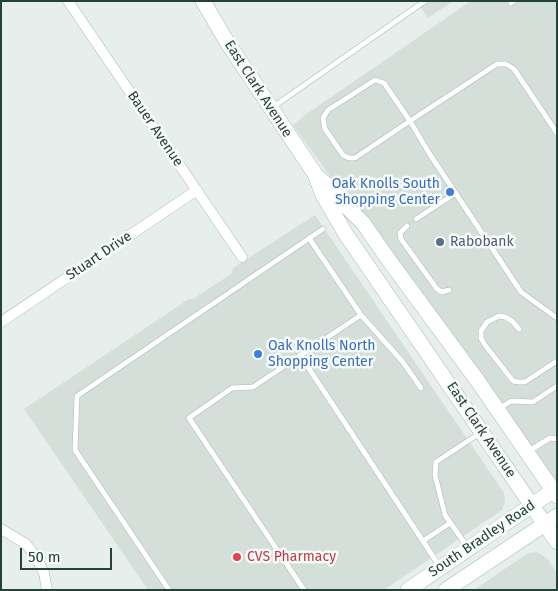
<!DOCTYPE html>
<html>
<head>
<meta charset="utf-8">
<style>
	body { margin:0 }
	#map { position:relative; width:558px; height:591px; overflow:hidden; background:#e6efeb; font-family:"Fira Sans",sans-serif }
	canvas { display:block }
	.frame { position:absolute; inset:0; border:2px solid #24423a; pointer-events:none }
	.scale { position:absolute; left:20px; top:548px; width:92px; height:22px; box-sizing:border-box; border:2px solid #24423a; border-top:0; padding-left:6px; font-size:15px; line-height:18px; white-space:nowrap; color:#24423a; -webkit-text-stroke:4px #f7fbf9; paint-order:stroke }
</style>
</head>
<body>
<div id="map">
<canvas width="558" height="591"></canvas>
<div class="frame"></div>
<div class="scale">50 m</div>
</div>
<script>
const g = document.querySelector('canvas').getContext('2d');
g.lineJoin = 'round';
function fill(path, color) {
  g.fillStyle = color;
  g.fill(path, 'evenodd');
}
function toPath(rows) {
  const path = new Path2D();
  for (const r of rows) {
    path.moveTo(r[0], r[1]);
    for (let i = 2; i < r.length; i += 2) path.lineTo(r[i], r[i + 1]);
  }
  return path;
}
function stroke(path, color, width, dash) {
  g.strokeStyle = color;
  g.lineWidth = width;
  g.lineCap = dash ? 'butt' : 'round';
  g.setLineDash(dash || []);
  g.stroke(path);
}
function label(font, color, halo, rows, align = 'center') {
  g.font = font + ' "Fira Sans",sans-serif';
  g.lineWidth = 5;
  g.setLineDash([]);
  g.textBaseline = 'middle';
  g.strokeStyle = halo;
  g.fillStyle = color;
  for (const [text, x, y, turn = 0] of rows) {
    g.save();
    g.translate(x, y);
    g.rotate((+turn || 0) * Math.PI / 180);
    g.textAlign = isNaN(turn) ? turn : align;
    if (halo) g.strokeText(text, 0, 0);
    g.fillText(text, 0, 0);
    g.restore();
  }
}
const built = toPath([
	[416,1,453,1,428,18],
	[471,1,557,1,557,482,553,485,293,125,305,115],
	[315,215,504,493,505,502,502,510,384,590,148,590,24,409,189,299,193,299,231,274,233,268],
	[537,552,547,558,557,573,557,590,474,590,528,553]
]);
const service = toPath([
	[511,3,514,1],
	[273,107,425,1],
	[557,133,514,69,506,64,497,64,410,121,355,158,349,158,343,155,325,129,323,118,328,110,375,80,384,83,410,121,429,153,521,292,557,318],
	[416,219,456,193],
	[407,226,400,233,401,239,437,289,442,292,449,290],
	[309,238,361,315,402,361,421,388],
	[519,329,512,321,505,317,499,316,487,322,481,331,481,338,485,345,513,381,518,382,525,382,557,361],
	[300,355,440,567],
	[500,408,511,401,533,402,557,386],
	[529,451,550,438,557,439],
	[423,541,450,523],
	[468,548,445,515,435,475,436,462,480,433],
	[169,590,75,450,77,396,323,229],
	[304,590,189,418,232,388,253,387,361,315]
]);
const minor = toPath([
	[68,1,242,257],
	[1,322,197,190],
	[1,529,26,544,36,557,44,573,47,590]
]);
const secondary = toPath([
	[203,1,227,42,315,174,323,195,345,233,557,542],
	[318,177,335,192,348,208,363,223,388,259,477,380,557,496],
	[408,590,557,488],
	[446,590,557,516]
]);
const markers = [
	[450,192,5,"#3f7fe0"],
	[440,242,5,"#5c6f8a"],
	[258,354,5,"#3f7fe0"],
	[237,557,5,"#e0444e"]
];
const streetNames = [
	["East Clark Avenue",258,89,57],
	["Bauer Avenue",155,129,56],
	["Stuart Drive",99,256,-34],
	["East Clark Avenue",481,430,56],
	["South Bradley Road",482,539,-34]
];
const shopNames = [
	["Oak Knolls South",440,184],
	["Shopping Center",440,200],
	["Oak Knolls North",268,346,"left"],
	["Shopping Center",268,362,"left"]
];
const serviceNames = [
	["Rabobank",450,242]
];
const healthNames = [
	["CVS Pharmacy",247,557]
];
fill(built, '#d4dfda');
stroke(service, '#a8b8b2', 6);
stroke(minor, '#a8b8b2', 11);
stroke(secondary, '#a4bbb3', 16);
stroke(service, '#fff', 5);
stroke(minor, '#fff', 10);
stroke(secondary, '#fff', 15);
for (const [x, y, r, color] of markers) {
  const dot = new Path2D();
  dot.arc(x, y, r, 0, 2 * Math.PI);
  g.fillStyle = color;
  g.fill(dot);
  stroke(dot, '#f7fbf9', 2);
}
label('14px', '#24423a', '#f7fbf9', streetNames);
label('14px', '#366cbe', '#f7fbf9', shopNames, 'right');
label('14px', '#4e5e75', '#f7fbf9', serviceNames, 'left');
label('14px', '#be3a42', '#f7fbf9', healthNames, 'left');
</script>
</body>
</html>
